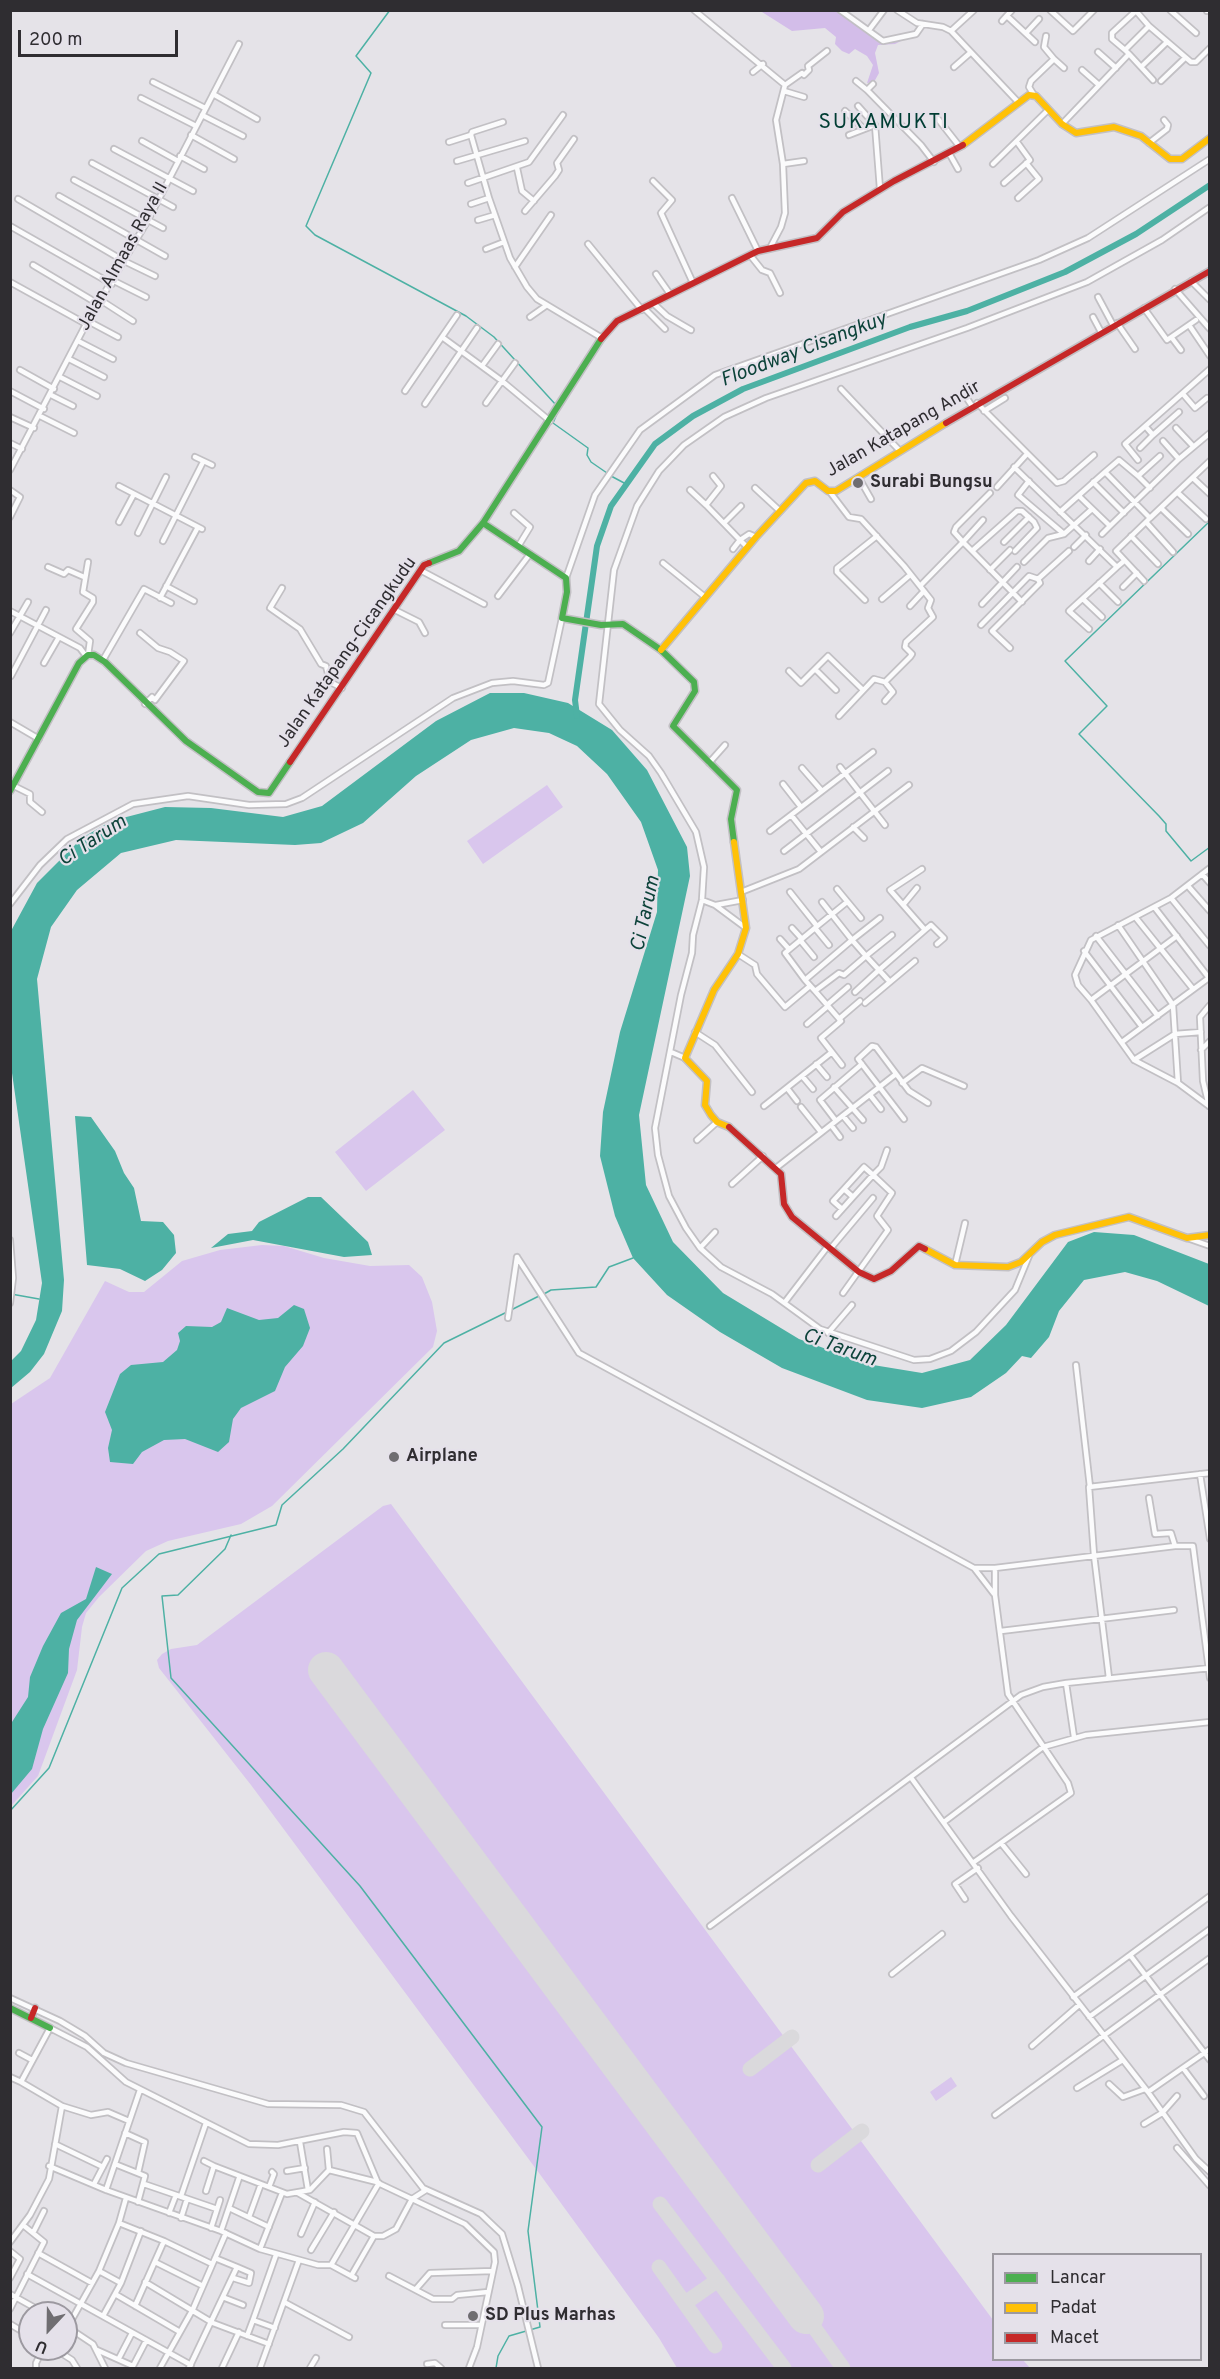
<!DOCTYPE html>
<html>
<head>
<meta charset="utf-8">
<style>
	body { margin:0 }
	#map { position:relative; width:1220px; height:2379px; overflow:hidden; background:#e5e3e8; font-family:Overpass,sans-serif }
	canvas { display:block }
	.frame { position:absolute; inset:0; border:12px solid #2f2d31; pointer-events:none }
	.legend { position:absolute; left:992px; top:2253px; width:210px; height:108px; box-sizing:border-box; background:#e5e1ea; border:2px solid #9c99a0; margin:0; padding:8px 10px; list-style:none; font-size:18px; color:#2f2d31 }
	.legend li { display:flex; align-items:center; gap:12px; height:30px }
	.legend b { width:30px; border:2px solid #9c99a0 }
	.north { position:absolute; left:18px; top:2301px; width:60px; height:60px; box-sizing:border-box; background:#e5e1ea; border:2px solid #9c99a0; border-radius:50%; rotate:202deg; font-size:16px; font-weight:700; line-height:24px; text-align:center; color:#2f2d31 }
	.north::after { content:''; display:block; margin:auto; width:21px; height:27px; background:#6f6d71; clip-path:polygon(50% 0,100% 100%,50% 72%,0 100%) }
	.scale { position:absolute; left:18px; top:30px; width:160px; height:27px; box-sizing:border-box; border:3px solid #2f2d31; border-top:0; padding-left:8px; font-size:18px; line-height:21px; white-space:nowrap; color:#2f2d31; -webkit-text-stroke:4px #e5e1ea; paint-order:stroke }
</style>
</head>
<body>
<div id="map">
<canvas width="1220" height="2379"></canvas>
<div class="frame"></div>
<ul class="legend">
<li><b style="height:8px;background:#4caf50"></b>Lancar</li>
<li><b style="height:8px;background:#ffc107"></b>Padat</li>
<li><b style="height:8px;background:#c62828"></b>Macet</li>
</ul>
<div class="north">U</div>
<div class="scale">200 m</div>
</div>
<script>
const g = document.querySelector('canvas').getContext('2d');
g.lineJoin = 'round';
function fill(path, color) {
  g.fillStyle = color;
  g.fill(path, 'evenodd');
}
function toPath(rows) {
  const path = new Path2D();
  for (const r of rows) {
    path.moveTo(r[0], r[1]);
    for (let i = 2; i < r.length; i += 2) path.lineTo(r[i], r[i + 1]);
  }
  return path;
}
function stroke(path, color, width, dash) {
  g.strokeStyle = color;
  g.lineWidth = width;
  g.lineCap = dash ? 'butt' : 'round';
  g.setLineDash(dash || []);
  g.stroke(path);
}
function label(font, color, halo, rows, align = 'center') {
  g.font = font + ' Overpass,sans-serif';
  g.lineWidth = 4.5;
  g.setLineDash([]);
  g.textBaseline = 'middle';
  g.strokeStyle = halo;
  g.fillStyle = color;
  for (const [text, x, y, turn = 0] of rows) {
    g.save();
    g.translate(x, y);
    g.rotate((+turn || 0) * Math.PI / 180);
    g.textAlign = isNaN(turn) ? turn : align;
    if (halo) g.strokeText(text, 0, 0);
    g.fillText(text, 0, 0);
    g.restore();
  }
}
const green = toPath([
	[547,785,563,807,483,864,467,841],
	[413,1090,445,1130,366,1191,335,1152],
	[262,1245,284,1246,324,1258,370,1266,409,1265,422,1277,432,1302,437,1331,433,1347,272,1506,241,1524,168,1541,146,1551,99,1597,86,1613,82,1627,77,1670,38,1776,11,1806,11,1404,50,1378,105,1281,129,1292,144,1292,182,1261,220,1250],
	[391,1504,993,2320,994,2360,1023,2360,1030,2368,677,2368,659,2338,539,2173,251,1785,159,1668,157,1660,162,1654,171,1649,197,1645,383,1506],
	[951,2077,957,2086,936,2101,930,2092]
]);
const forest = toPath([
	[751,11,836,11,875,36,901,41,895,44,878,45,875,53,879,73,874,82,867,83,873,65,867,56,855,49,849,54,842,51,835,44,836,37,825,28,792,31,762,12]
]);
const water = toPath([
	[490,693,524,693,568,703,612,730,647,770,687,847,690,876,639,1115,646,1185,673,1242,723,1293,799,1339,867,1364,922,1373,970,1360,1006,1325,1068,1242,1094,1232,1134,1235,1209,1264,1209,1306,1157,1281,1125,1272,1084,1280,1059,1311,1049,1337,1031,1358,1022,1356,1006,1373,971,1397,922,1408,867,1400,782,1368,720,1332,667,1295,633,1258,615,1216,600,1156,603,1112,620,1032,657,912,658,870,641,822,607,774,577,746,549,733,514,728,471,740,416,776,363,823,321,843,295,845,176,840,121,853,77,890,51,927,37,979,64,1280,62,1311,44,1354,30,1372,11,1388,11,1361,21,1351,36,1320,42,1283,10,1059,11,931,37,883,82,838,111,821,165,807,211,808,283,817,322,806,436,721],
	[75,1116,91,1117,115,1151,124,1173,134,1188,141,1221,163,1222,174,1235,176,1253,162,1270,145,1281,120,1269,87,1265],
	[308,1197,321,1197,368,1242,372,1255,344,1257,253,1240,211,1248,228,1234,252,1231,259,1222],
	[294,1305,304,1309,310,1328,303,1346,285,1367,275,1391,241,1408,233,1419,229,1442,218,1452,185,1439,164,1440,142,1452,133,1464,110,1462,108,1448,112,1430,105,1412,120,1374,131,1365,163,1362,177,1350,180,1341,178,1333,186,1326,212,1327,221,1322,227,1308,259,1320,278,1318],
	[96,1567,112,1574,77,1620,69,1649,68,1673,43,1729,32,1769,11,1794,12,1722,28,1697,30,1677,43,1646,61,1613,86,1599]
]);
const stream = toPath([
	[390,10,356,56,371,73,306,226,315,235,466,316,494,337,556,405],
	[559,409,553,423,588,448,587,455,591,462,607,473],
	[611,476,626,484],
	[1210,521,1065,661,1107,706,1079,734,1159,816,1166,824,1166,831,1191,861,1210,847],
	[11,1294,39,1299],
	[544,1294,551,1290,596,1287,609,1267,633,1258],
	[511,1310,539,1296],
	[231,1535,225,1549,178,1595,162,1596,171,1678,360,1886,542,2127,528,2231,540,2327,509,2336,498,2356,496,2368],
	[10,1811,49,1768,122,1588,159,1554,276,1525,282,1505,343,1449,444,1343,507,1312]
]);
const canal = toPath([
	[577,716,575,700,597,546,611,506,655,444,693,416,743,389,910,327,967,311,1065,272,1136,234,1210,185]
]);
const taxiway = toPath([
	[750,2069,792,2037],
	[818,2165,862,2131],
	[660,2204,784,2368],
	[659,2267,715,2346],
	[685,2303,718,2280],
	[806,2316,843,2368]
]);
const runway = toPath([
	[326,1670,806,2316]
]);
const street = toPath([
	[694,10,785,85,776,120,783,164,785,213,781,227,771,246],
	[840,10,883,41,916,34,923,24],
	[897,10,917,23,943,27,951,31,1018,102],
	[1050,10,1073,31,1094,10],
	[1170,10,1196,33],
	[1207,10,1207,11],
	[1136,11,1149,26,1191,62,1196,62,1210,48],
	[1007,16,1035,42],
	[1002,21,1012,10],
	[869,30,884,10],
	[951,31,974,10],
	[1026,33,1039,19],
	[1046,36,1044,47,1054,59],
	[1125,50,1112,39,1112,33,1137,10],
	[1098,52,1116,68],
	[1129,54,1153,80],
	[954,67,970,53],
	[1141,67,1167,42],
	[1082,70,1099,85],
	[753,72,763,64],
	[856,81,867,90],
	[1161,81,1185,58],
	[153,82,205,108],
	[873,84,867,90,921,145,934,162],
	[785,85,802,73,804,75,809,70,808,66,827,51],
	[784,91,804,97],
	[213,94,257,119],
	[1034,95,1029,87,1031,81,1054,59,1064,68],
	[141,98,196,126],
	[858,106,874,124],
	[845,111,863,128],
	[202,115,243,136],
	[938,119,960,147],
	[503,122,472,132,471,135,489,198,510,258,527,287,537,299,602,338],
	[1062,124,1129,54,1125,50,1149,26],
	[191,135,234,159],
	[849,135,875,125,880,189],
	[142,141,178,161],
	[449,142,471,135],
	[1149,143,1167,129,1168,125,1164,120],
	[114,149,193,191],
	[949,153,958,169],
	[180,156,204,169],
	[457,161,525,141],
	[92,163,173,207],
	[783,164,804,161],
	[993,164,1048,110],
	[517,168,522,191,534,201],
	[74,180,163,228],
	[653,181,672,200,661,213,693,283],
	[468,183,529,162,563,115],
	[1004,183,1030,160,1017,142],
	[59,196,165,256],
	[732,198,758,251],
	[1018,198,1039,179,1026,163],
	[18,199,124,261,155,276],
	[471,204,489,198],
	[525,211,555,176,559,170,557,163,574,139],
	[478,220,495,215],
	[10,226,112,284],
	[588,244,642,310],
	[486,249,504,242],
	[750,255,762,270,770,273,780,293],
	[33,265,100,305],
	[515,267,551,215],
	[656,274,670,294],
	[114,281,146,297],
	[1191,281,1210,300],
	[10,282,86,324],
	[1175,289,1210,329],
	[1098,297,1113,325],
	[102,301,133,321],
	[653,303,667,316,691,330],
	[644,308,665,329],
	[1144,308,1167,340,1196,320],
	[530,317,547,305],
	[1093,317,1101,332],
	[88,321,118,337],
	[1117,323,1135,349],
	[1189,325,1210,356],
	[442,337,502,381,550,421],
	[1172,338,1181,350],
	[78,341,113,359],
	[69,359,104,377],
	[482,366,498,344],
	[20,370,54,389],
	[60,377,97,396],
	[841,389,900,451],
	[10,391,44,409],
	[405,391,457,315],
	[1183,394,1195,408,1207,398],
	[51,395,73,406],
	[968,400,972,406],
	[486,403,515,363],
	[977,403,1057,483,1064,481,1094,455],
	[425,404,477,328],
	[984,411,1005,398],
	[40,416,74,433],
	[10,417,34,428],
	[1176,428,1193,446],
	[1153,435,1179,412],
	[10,443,22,449],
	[1140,448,1153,435,1146,427],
	[195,457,212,465],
	[1179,459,1210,433],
	[1138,460,1125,444,1210,369],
	[1014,467,1117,567,1124,561],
	[10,470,86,324,148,220,239,44],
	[1105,472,1119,460,1138,476,1160,456],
	[713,476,721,486,706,505,740,540,749,534,756,537],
	[1138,476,1150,488],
	[859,478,871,499],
	[1193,478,1210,494],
	[1029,481,1018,495,1064,534,1092,509],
	[1093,482,1124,513],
	[119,486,202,529],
	[997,487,1027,454],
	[755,488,780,511],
	[10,490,20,497,10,517],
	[690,490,706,505],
	[830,492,849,517,861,519,904,566,931,600,928,608,933,617,906,642,905,647,912,654,910,657,885,682,874,679,839,716],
	[1178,493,1206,519],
	[1079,496,1110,526,1179,459,1163,441],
	[1161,508,1188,534],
	[1060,512,1105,472,1150,518,1210,461],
	[514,513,530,527,519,545],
	[983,520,963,542,972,551,1017,511,1022,511,1034,522,1037,528,1015,551],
	[119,522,134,494],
	[1146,522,1173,552],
	[724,523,741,506],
	[138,533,166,477],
	[1102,534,1110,526],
	[1131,536,1158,564],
	[163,541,203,462],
	[1004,542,1029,517],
	[1074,547,1086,535],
	[733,549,740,540,747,547],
	[972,551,1022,602],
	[1089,561,1100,549],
	[88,562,83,592,93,598,93,602,76,629,90,641,88,655],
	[1024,562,1048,538,1064,534],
	[663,563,705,597],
	[48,567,64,574,68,570,84,577],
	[420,570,484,604],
	[990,570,1010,550],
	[566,578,595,495,640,430,715,375,1039,260,1088,238,1210,159],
	[1038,579,1069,551],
	[1144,581,1116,551,1150,518],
	[1099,583,1118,602],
	[166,586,194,601],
	[920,586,963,542,954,532,956,527,990,493],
	[1123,587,1137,573],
	[282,588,270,608,300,629,321,664,326,666,330,682,342,688],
	[498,596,530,554],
	[160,598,198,527],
	[882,599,910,575],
	[1083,599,1102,617],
	[865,600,837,572,837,568,877,536],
	[982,604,1017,567],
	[910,606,924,591],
	[395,610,419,622,425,633],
	[10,611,80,648,86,656],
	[981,625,1029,576,1038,579],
	[1089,629,1069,611,1117,567],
	[10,633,28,602],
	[140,633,158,648,170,652,184,661,155,700,152,697,145,704],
	[1010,648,992,631,1040,583,1038,579],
	[103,660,144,589,171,603],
	[44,663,59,637],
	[815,669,836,690],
	[789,671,801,683,828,656,863,690],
	[11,676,46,610],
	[885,701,893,692,885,682],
	[10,722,39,739],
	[709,763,725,745],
	[840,767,885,825],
	[802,768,822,791],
	[10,784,30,794,30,802,42,812],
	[783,784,801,807],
	[791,815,873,752],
	[853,827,864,838],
	[770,831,791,815,821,852],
	[784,851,888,771],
	[1202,874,1210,883],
	[1188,886,1210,911],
	[837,889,861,918],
	[741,892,799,869,909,785],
	[790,892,817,926],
	[1171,898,1210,946],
	[702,900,715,905,746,928],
	[822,902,852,940,866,956,844,975,839,973,815,991,805,980,852,940,880,918],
	[10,904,40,865,67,839,133,804,188,796,249,805,286,804,302,798,453,698,492,683,513,681,544,685,548,683,562,618],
	[716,905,743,900],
	[903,905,917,888],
	[1155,908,1209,978],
	[1136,918,1193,989],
	[1118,925,1173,1005,1178,1083],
	[792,928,802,939],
	[925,930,931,925,944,938,937,944],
	[892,935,866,956,879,970,925,930,890,890,922,869],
	[1096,936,1158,1016],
	[1177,936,1091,1000,1134,1060,1178,1083,1209,1106],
	[780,939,789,949],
	[800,940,814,957],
	[829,945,815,928,847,902],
	[1084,951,1142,1027],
	[738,954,755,965,757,974,785,1007,810,986],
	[805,980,785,953,815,928],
	[815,991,841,1021,821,1038,842,1065],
	[855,992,879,970,890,982],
	[1091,1000,1078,985,1075,975,1091,940,1171,898,1210,868],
	[865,1003,915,961],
	[827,1005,848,987],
	[839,1019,860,1001],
	[807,1024,828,1006],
	[695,1032,715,1045,752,1092],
	[1122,1042,1210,977],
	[1201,1050,1210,1041],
	[671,1052,685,1058],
	[1134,1060,1175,1034,1201,1032],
	[816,1064,827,1077],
	[802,1076,813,1089],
	[902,1083,922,1068,964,1086],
	[834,1087,863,1120],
	[787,1088,797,1101],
	[870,1095,881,1109],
	[764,1106,832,1052],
	[1209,1106,1203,1081,1200,1017,1210,1005],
	[801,1107,821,1132],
	[843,1116,853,1128],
	[904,1119,858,1059,872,1046,876,1047,909,1091,928,1103],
	[836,1121,820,1100,862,1064],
	[831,1125,840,1137],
	[697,1140,717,1122],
	[864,1167,873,1175,853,1197,844,1189,864,1167],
	[776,1168,896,1074],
	[732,1184,763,1156],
	[842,1209,833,1201,844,1189],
	[836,1216,853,1197],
	[1190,1239,1210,1246],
	[10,1240,13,1278,10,1303],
	[700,1248,715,1232],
	[831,1248,873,1198],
	[1029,1256,1015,1290,976,1332,951,1351,930,1359,914,1360,820,1329,772,1294,721,1267,700,1248,686,1228,669,1196,658,1155,655,1128,681,995,692,953,693,935,702,900,704,867,696,832,661,773,649,756,620,730,599,704,614,570,637,506,659,471,684,445,724,417,766,398,967,328,1087,282,1162,240,1210,207],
	[517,1257,579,1353,974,1568,995,1568,1175,1546],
	[955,1265,965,1223],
	[843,1293,888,1230,877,1216,892,1193,873,1175,881,1167,887,1150],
	[785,1302,828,1246],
	[508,1318,517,1257],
	[828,1333,852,1305],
	[1076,1365,1090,1487],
	[1200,1474,1210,1539],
	[1149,1498,1155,1534,1171,1533,1175,1546,1193,1546,1210,1678],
	[974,1568,994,1594],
	[1001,1631,1174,1610],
	[1109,1678,1094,1555,1089,1487,1210,1473],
	[1066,1683,1074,1737],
	[912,1779,1011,1916,1148,2092,1196,2159,1210,2172],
	[944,1822,1043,1747,1086,1735,1210,1722],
	[1001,1843,1026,1874],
	[974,1862,1071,1793,1068,1783,1008,1694,995,1595,995,1568],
	[965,1899,955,1884,978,1868],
	[710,1926,1021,1695,1043,1687,1066,1683,1210,1668],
	[1130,1955,1210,2060],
	[892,1974,942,1934],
	[1073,1997,1210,1896],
	[10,1998,60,2021,85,2036,104,2053,126,2063,268,2104,341,2105,364,2112,423,2188,481,2214,502,2234,518,2286,538,2368],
	[1089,2017,1210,1929],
	[1032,2046,1079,2005],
	[19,2053,32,2060],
	[1183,2068,1204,2096],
	[10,2077,21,2082],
	[1109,2084,1123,2097,1145,2089],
	[1077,2088,1121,2061],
	[1148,2092,1210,2049],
	[995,2115,1210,1958],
	[129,2121,108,2112,91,2115,62,2106,21,2082,50,2028,87,2047,126,2082,249,2144,278,2145,344,2132,357,2133,378,2183,465,2224,494,2252,495,2262,477,2347,469,2368],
	[1144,2124,1162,2113,1177,2096],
	[125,2133,145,2142,138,2173],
	[300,2142,308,2190],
	[55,2144,103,2167],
	[1177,2148,1210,2186],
	[327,2149,329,2170],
	[204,2161,214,2166],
	[115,2164,145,2176,138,2202],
	[49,2166,106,2190,221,2231,260,2249,318,2265,331,2265,355,2278],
	[287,2171,305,2168],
	[94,2184,107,2159],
	[144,2184,217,2209],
	[269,2187,274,2174,272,2172],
	[106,2190,140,2090],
	[206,2191,214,2166,287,2194,310,2190,329,2170,377,2182],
	[298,2193,374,2236,383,2236,396,2229,412,2199,426,2190],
	[181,2196,206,2123],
	[229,2208,269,2227],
	[169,2213,176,2195],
	[249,2217,261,2184],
	[181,2218,187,2199],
	[119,2223,126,2198],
	[211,2228,220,2200],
	[34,2231,44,2211],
	[221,2231,239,2178],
	[301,2234,315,2202],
	[10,2242,30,2215,49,2179,62,2106],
	[260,2249,282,2193],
	[311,2250,334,2212],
	[10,2251,20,2259,10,2278],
	[38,2253,92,2283],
	[155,2262,203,2286],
	[331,2265,379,2183],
	[99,2271,121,2283],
	[27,2274,191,2365],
	[351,2276,374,2236],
	[389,2276,433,2299,452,2299,457,2295,488,2292],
	[233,2278,249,2283,251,2273,237,2267],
	[145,2282,213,2323,269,2344],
	[416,2289,430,2273,493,2271],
	[10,2294,44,2313],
	[115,2294,180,2332],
	[225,2298,243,2305],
	[284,2302,349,2337],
	[135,2306,164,2241],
	[10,2309,44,2242,23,2225],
	[103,2316,121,2283,141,2231],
	[10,2324,30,2336],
	[445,2325,481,2325],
	[66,2326,93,2344,105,2368],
	[275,2328,253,2320,276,2255],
	[66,2330,99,2271,119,2223,164,2241,212,2264],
	[247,2336,253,2320],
	[55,2349,72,2360,77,2368],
	[97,2350,133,2366],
	[119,2358,132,2333],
	[427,2364,435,2363,441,2368],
	[36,2368,36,2363,43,2349],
	[132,2368,146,2341],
	[160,2368,193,2309,226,2233],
	[189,2368,237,2267,215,2258],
	[222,2368,239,2332],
	[260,2368,299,2260],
	[310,2368,316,2358]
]);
const fast = toPath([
	[483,523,566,578,567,592,562,618,601,625,623,624,661,650,694,682,695,691,673,726,737,790,731,819,734,842],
	[429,563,459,551,483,523,601,339],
	[10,791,79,663,88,655,94,655,105,662,186,741,258,792,269,793,290,762],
	[10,2008,50,2028]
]);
const slow = toPath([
	[963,145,1029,95,1036,96,1062,124,1076,133,1114,127,1141,136,1170,159,1182,159,1210,138],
	[661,650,756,537,806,483,815,481,828,491,836,491,946,423],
	[729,1127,717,1122,711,1115,705,1105,707,1081,685,1058,714,990,738,954,746,928,734,842],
	[925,1249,955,1265,1008,1267,1021,1262,1042,1242,1055,1235,1129,1217,1187,1238,1210,1235]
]);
const jam = toPath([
	[601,339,617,321,758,251,817,238,843,212,894,181,963,145],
	[946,423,1210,271],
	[290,762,424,565,429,563],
	[729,1127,781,1174,784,1204,792,1217,859,1272,874,1279,891,1271,919,1246,925,1249],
	[31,2018,35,2008]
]);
const markers = [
	[858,483,6,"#6f6d71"],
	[394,1457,6,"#6f6d71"],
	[473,2316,6,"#6f6d71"]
];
const streetNames = [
	["Jalan Almaas Raya II",124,257,-61],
	["Jalan Katapang Andir",904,430,-30],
	["Jalan Katapang-Cicangkudu",348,653,-55]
];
const poiNames = [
	["Surabi Bungsu",870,483],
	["Airplane",406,1457],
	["SD Plus Marhas",485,2316]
];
const waterNames = [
	["Floodway Cisangkuy",804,351,-21],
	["Ci Tarum",93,842,-33],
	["Ci Tarum",647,914,-78],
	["Ci Tarum",839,1349,20]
];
const quarterNames = [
	["SUKAMUKTI",884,124]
];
fill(green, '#d9c6ed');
fill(forest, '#d3bde9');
fill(water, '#4db1a4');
stroke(stream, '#4db1a4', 1.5);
stroke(canal, '#4db1a4', 6);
stroke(taxiway, '#dad9dc', 15);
stroke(runway, '#dad9dc', 36);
stroke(street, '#c2c0c4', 8);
stroke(fast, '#c2c0c4', 9);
stroke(slow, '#c2c0c4', 9);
stroke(jam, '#c2c0c4', 9);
stroke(street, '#fbfbfc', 4.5);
stroke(fast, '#4caf50', 6);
stroke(slow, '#ffc107', 6);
stroke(jam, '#c62828', 6);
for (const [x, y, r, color] of markers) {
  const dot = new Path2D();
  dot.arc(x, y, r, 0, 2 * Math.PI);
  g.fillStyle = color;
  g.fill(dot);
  stroke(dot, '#e5e1ea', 2);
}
label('18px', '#2f2d31', '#e5e1ea', streetNames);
label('bold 18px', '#2f2d31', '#e5e1ea', poiNames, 'left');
label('italic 20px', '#0d433a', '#e5e1ea', waterNames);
g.letterSpacing = '1.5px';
label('21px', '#003d33', '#e5e1ea', quarterNames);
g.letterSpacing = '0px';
</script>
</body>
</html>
